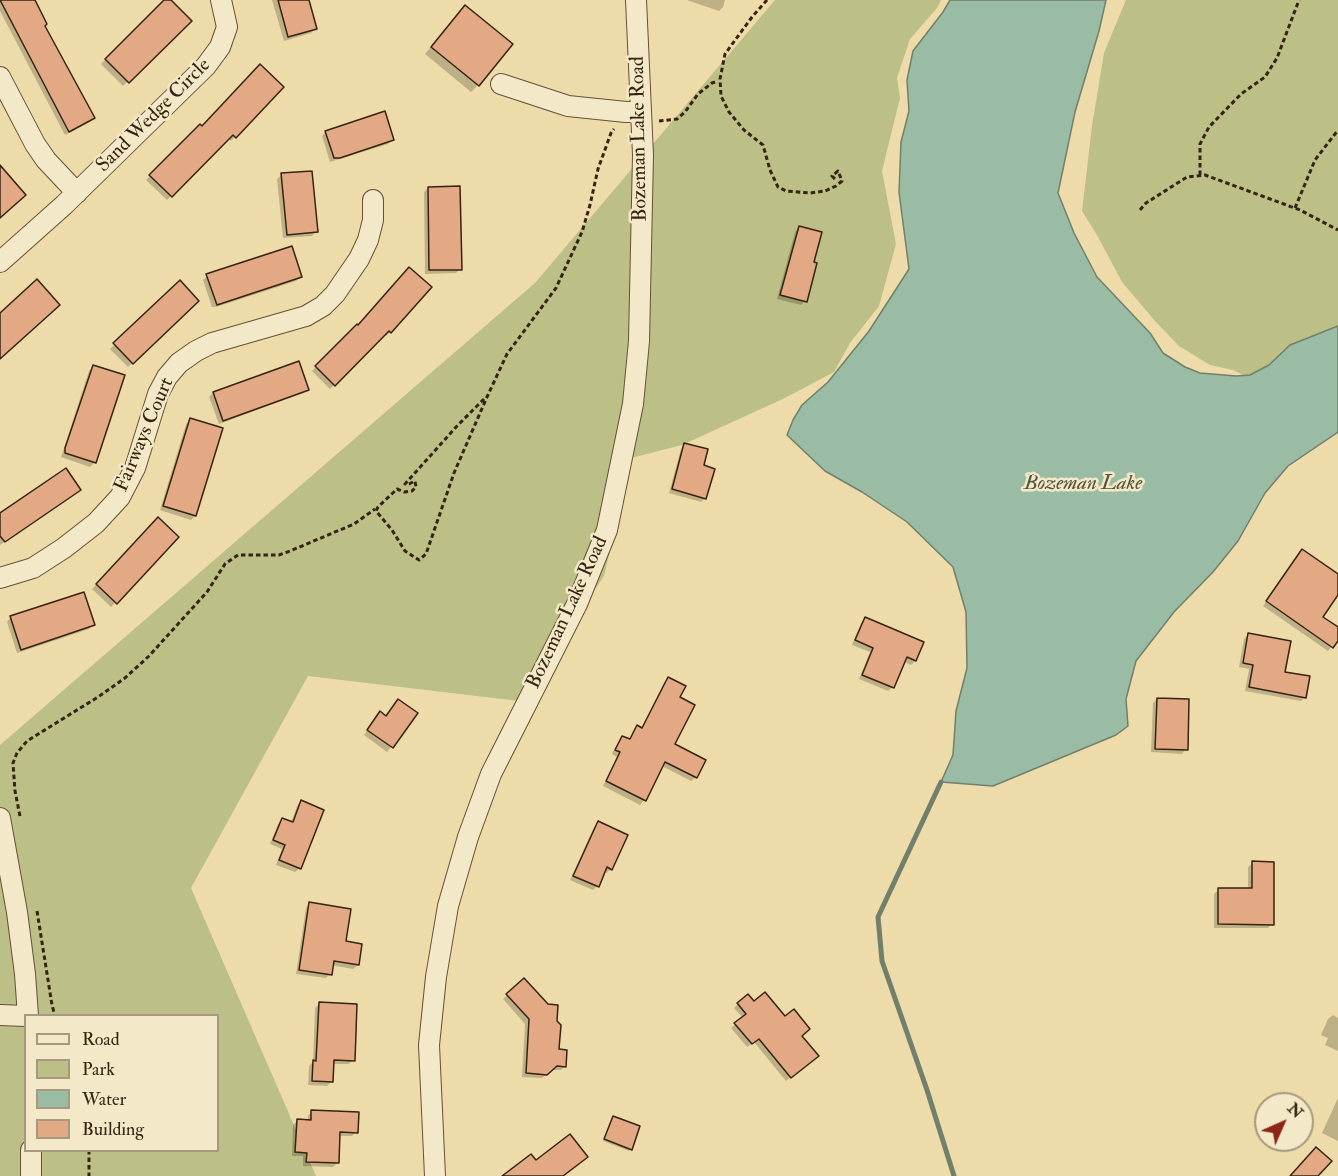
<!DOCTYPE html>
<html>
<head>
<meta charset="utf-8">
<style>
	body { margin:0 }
	#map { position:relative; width:1338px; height:1176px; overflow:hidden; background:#eddca9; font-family:"IM FELL Double Pica",serif }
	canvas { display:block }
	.legend { position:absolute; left:24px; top:1014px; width:195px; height:138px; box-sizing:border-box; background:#f3e8c7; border:2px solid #a7997e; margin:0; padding:8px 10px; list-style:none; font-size:18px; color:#362311 }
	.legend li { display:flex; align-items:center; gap:12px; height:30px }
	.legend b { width:30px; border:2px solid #a7997e }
	.north { position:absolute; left:1254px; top:1092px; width:60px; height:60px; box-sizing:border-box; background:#f3e8c7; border:2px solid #a7997e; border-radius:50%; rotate:45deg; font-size:16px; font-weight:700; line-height:24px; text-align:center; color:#362311 }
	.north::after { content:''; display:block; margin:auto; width:21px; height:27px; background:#8f2418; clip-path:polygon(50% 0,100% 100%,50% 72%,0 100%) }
</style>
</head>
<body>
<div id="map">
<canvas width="1338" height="1176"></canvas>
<ul class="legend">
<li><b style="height:8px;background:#f3e8c7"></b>Road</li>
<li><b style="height:16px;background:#bcbf86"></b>Park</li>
<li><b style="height:16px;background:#9abca5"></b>Water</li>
<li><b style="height:16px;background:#e2a984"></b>Building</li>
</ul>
<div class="north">N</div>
</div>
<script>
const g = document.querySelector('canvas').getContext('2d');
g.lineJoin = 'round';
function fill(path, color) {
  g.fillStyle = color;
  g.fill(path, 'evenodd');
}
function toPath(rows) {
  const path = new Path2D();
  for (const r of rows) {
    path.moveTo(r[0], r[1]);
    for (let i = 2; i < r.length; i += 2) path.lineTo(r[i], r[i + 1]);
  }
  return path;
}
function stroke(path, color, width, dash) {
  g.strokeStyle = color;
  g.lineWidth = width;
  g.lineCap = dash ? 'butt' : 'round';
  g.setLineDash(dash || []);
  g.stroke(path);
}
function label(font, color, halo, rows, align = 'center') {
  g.font = font + ' "IM FELL Double Pica",serif';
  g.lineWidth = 5;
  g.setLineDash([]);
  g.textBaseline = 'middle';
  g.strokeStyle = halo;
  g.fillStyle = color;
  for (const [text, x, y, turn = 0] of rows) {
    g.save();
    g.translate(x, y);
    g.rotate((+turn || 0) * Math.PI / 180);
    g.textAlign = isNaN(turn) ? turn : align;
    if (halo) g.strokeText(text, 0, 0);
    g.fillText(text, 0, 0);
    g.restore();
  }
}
const green = toPath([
	[775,0,941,0,937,8,910,39,897,78,900,98,882,171,896,244,879,306,850,343,834,372,785,398,682,445,631,458,604,576,519,701,308,676,191,888,316,1176,0,1176,0,745,535,283],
	[26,1016,218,1016,218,1150,26,1150],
	[1126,0,1338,0,1338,433,1291,409,1261,384,1233,370,1210,365,1179,346,1155,321,1122,282,1097,235,1082,211,1092,126,1104,53]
]);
const water = toPath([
	[950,0,1106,0,1099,31,1075,112,1058,193,1074,233,1097,277,1150,333,1163,353,1185,367,1200,373,1236,376,1250,375,1269,365,1290,345,1338,326,1338,432,1288,466,1265,493,1238,541,1213,572,1174,612,1136,661,1126,699,1128,726,1116,735,993,786,941,782,953,755,956,711,967,668,966,612,953,567,907,522,862,492,825,471,787,435,793,420,802,405,828,382,869,331,909,269,899,192,901,142,909,111,907,80,913,51,943,12,950,0]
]);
const shadow = toPath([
	[0,0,33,0,44,26,93,118,89,122,65,135,0,11],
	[166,0,169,0,190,21,123,86,101,64],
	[272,0,307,0,315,29,311,33,284,41],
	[687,0,725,0,723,7,719,11],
	[458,13,478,85,471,92,425,54],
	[282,87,231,141,228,138,167,200,146,180,200,126,202,128],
	[326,132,392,140,388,144,330,162,322,136],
	[282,175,316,231,312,236,283,238,277,179],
	[428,188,460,269,456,273,425,274,424,192],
	[799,227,812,263,805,301,801,305,777,299,795,232],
	[405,273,390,332,386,336,384,334,330,389,312,371,357,326,358,327],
	[207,276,301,277,296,281,216,307,212,307,203,280],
	[180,283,197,301,128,367,110,349],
	[93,366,95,462,90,467,61,457,89,371],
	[308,389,303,393,219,424,209,397,213,393],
	[190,419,195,516,191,520,160,510,186,424],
	[685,445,702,466,705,498,701,502,669,493,681,449],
	[74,494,0,545,0,515],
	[158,519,177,537,111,607,92,589],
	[1298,555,1338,576,1338,593,1321,617,1338,629,1338,638,1328,651,1263,606],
	[11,617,93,625,89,629,17,653,7,622],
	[865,619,922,643,915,661,911,665,903,661,893,687,888,691,859,679,870,652,852,645,861,623],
	[1248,635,1305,697,1301,701,1245,691,1249,669,1239,667,1244,639],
	[668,678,678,698,673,745,696,777,691,781,662,766,644,800,640,805,603,786,617,757,612,754,618,742,623,737,629,740,633,731,638,727,641,729,664,683],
	[1157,699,1186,749,1182,754,1151,752,1153,703],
	[394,705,416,713,387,752,364,735,376,718,385,717],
	[301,802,300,868,295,872,276,865,282,849,270,844,278,824,282,820,291,823,297,806],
	[598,823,611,869,606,873,604,872,597,886,593,890,570,880,594,827],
	[1253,863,1272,924,1268,928,1214,928,1214,894,1219,889,1248,890,1248,867],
	[310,904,345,942,358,965,353,969,331,965,330,974,326,978,296,974,306,908],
	[524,980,548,1006,558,1051,565,1066,561,1070,551,1070,542,1078,522,1077,525,1024,503,999],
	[754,1003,800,1036,812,1060,786,1081,754,1042,747,1047,731,1028,743,1018,734,1008,738,1004],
	[319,1004,353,1060,349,1064,332,1064,331,1082,327,1086,308,1085,309,1066,313,1062,315,1008],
	[1333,1015,1338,1018,1338,1051,1325,1045,1328,1038,1321,1035,1328,1019],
	[1338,1098,1338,1141,1322,1133],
	[312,1111,356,1132,352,1136,338,1136,337,1163,333,1167,303,1166,303,1156,292,1156,293,1125,297,1121,307,1122,308,1116],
	[613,1117,630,1149,629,1151,603,1141]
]);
const stream = toPath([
	[941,782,878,917,882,961,927,1090,954,1176]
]);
const building = toPath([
	[0,0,35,0,47,24,45,26,95,118,69,132,0,0],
	[164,0,171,0,192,21,129,83,105,59,164,0],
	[278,0,309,0,317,29,288,37,278,0],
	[465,5,513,44,479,86,431,47,465,5],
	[260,64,284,87,236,138,233,135,172,197,149,175,200,124,202,126,260,64],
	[385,111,394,140,340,158,334,158,325,131,385,111],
	[0,165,26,195,0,218,0,165],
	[312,171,318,232,287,235,281,173,312,171],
	[460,186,462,270,429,270,428,187,460,186],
	[799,226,822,232,814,262,817,263,807,302,780,295,799,226],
	[292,246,302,277,217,305,206,274,292,246],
	[409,267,432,287,391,333,389,331,335,386,315,366,357,324,358,325,409,267],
	[37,279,60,305,0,359,0,313,37,279],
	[180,280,199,301,133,364,113,343,180,280],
	[299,361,309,390,223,421,213,392,299,361],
	[93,365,125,375,96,463,65,453,65,448,93,365],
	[190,418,223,428,196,516,163,506,190,418],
	[684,443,708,449,704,465,715,469,706,499,672,489,684,443],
	[66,468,81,490,5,542,0,536,0,513,66,468],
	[158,517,179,537,117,604,96,584,158,517],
	[1302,549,1338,574,1338,595,1323,617,1338,627,1338,641,1333,648,1266,601,1302,549],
	[84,592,95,625,21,650,10,616,84,592],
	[865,617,924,642,916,661,907,657,894,688,862,675,873,648,855,640,865,617],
	[1248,633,1291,641,1285,672,1310,676,1306,698,1249,687,1253,665,1243,663,1248,633],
	[668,677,686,686,680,697,695,705,675,744,706,760,697,778,665,762,646,801,606,781,620,752,615,750,622,736,630,739,637,725,642,728,668,677],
	[1157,698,1189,699,1188,750,1155,749,1157,698],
	[398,699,418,713,393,748,367,730,380,711,386,716,398,699],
	[301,800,324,810,301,869,279,860,285,845,273,840,282,818,293,822,301,800],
	[598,821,628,835,612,870,607,867,599,887,573,876,598,821],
	[1252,861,1274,862,1274,925,1218,924,1218,888,1252,888,1252,861],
	[309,902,351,909,346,941,362,944,359,965,334,961,332,975,299,970,309,902],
	[524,978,548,1004,558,1005,557,1021,561,1025,559,1049,567,1050,566,1067,557,1066,547,1075,526,1073,529,1019,506,994,524,978],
	[765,992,785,1016,794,1009,810,1029,802,1036,819,1056,791,1078,759,1039,752,1044,734,1023,746,1014,737,1003,748,994,754,1001,765,992],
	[319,1002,357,1004,355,1061,334,1060,333,1082,312,1081,313,1060,316,1061,319,1002],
	[311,1110,359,1112,358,1133,340,1132,339,1163,306,1162,307,1153,295,1152,297,1119,311,1120,311,1110],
	[613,1116,640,1126,632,1150,604,1139,613,1116],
	[570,1134,588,1157,563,1176,502,1176,531,1154,536,1160,570,1134],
	[1316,1147,1332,1161,1318,1176,1290,1176,1316,1147]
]);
const path = toPath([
	[767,0,752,17,725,54,720,79,721,96,729,112,744,130,763,145,770,170,778,187,786,191,810,193,825,191,836,186,842,181,838,171,832,176,835,179],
	[659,121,677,119,685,112,698,94,712,83,718,81],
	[1200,175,1200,144,1209,127,1241,94,1265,77,1277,58,1299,0],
	[1295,208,1315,160,1338,130],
	[1140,210,1146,203,1187,177,1205,175,1300,210,1338,230],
	[484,399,457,426,405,484,409,484,415,481,416,487,412,491,404,492,397,489,378,507,376,511,392,530,405,551,419,560,426,554,454,473,487,397,507,354,556,288,582,232,590,205,598,169,611,133,614,129],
	[20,816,15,791,13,763,17,753,27,741,98,697,125,678,149,656,207,592,225,564,238,555,279,555,290,551,354,524,375,509],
	[37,911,52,1005,55,1016],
	[89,1150,89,1176]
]);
const minor = toPath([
	[0,77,35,144,46,160,77,193],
	[501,84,568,106,626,112,641,112],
	[0,262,64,205,206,66,220,47,227,27,221,0],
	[0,578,33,568,64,548,96,523,120,497,135,468,158,394,167,377,179,363,196,351,212,343,306,316,323,306,335,294,359,259,368,240,373,220,373,200],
	[0,818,17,912,25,974,28,1016],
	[0,1015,26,1016],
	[31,1150,31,1176],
	[435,1176,429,1045,436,977,448,906,468,837,491,774,577,604,607,530,633,404,639,341,643,155,636,0]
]);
const streetNames = [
	["Sand Wedge Circle",154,116,-45],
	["Bozeman Lake Road",640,139,-91],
	["Fairways Court",145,435,-67],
	["Bozeman Lake Road",568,613,-65]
];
const waterNames = [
	["Bozeman Lake",1083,484]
];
fill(green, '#bcbf86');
fill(water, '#9abca5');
stroke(water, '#727f6a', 1.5);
fill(shadow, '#0003');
stroke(stream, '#727f6a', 5);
fill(building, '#e2a984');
stroke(building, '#362311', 1.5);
stroke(minor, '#645137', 22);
stroke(path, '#362311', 3, [4.5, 3]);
stroke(minor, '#f3e8c7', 20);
label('20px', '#362311', '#f3e8c7', streetNames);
label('italic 21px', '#54513d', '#f3e8c7', waterNames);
</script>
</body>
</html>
